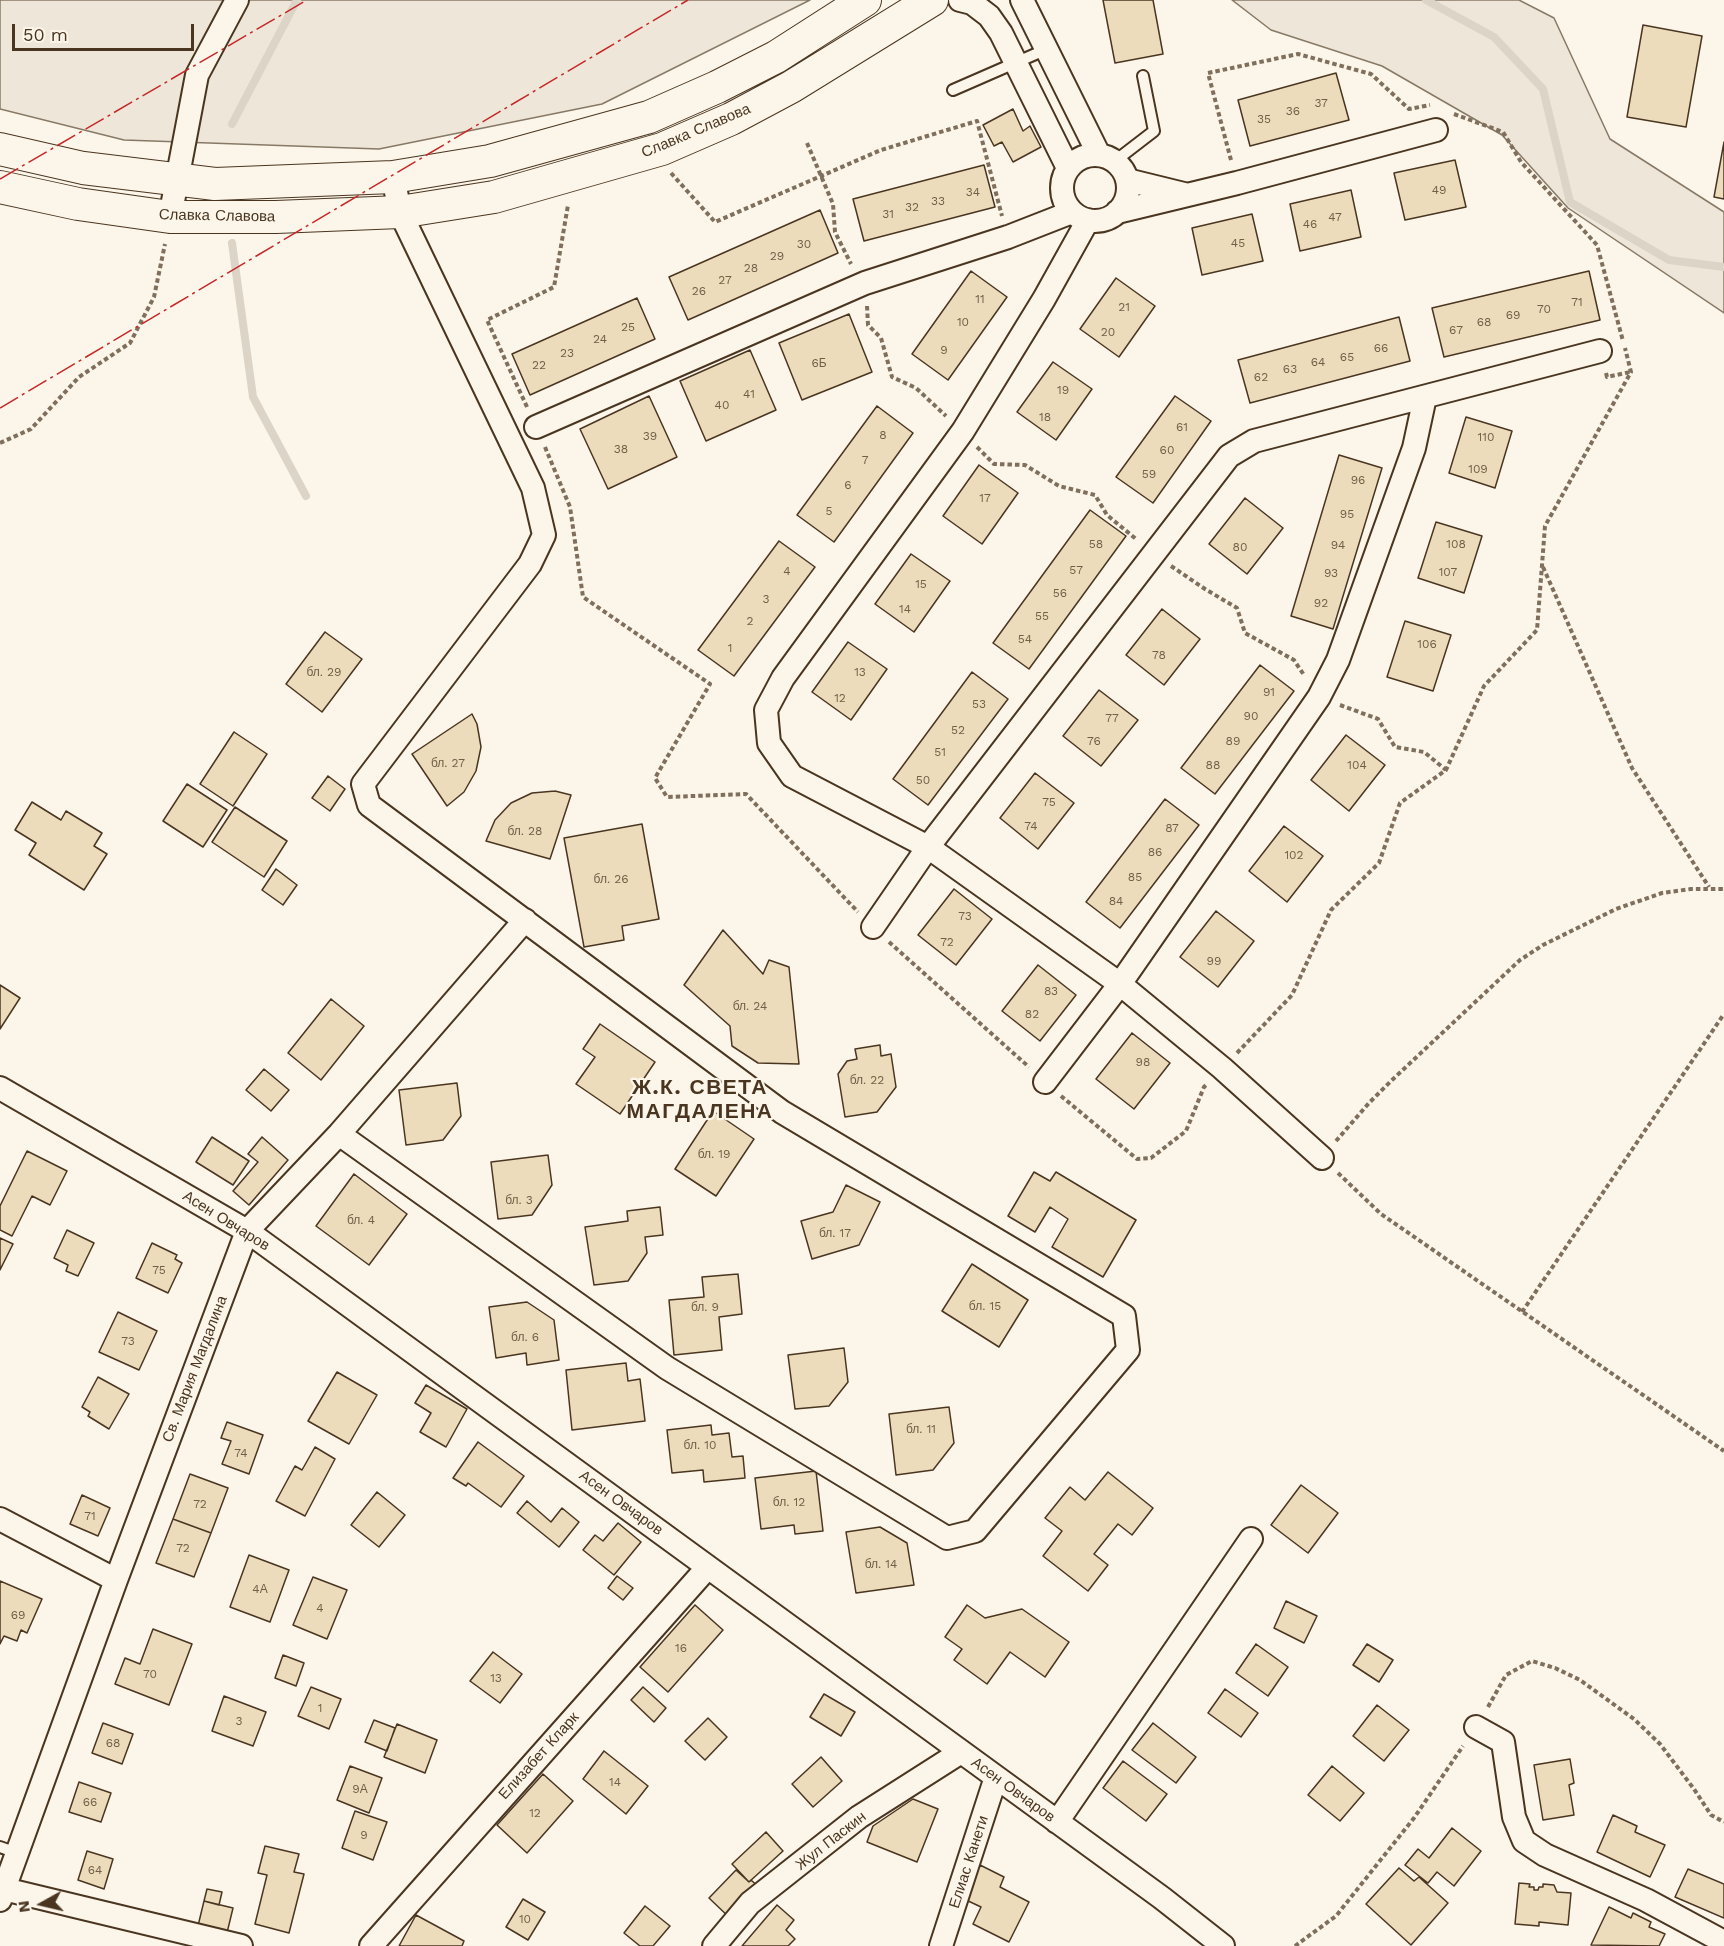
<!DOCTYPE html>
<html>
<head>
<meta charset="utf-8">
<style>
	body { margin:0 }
	#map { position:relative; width:1724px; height:1946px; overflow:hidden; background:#fbf6e9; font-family:"Work Sans",sans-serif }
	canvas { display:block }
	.north { position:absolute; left:12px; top:1874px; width:60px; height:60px; -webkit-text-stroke:4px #fbf6e9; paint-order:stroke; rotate:262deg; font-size:16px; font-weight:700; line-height:24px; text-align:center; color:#4a3520 }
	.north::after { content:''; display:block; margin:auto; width:21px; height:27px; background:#4a3520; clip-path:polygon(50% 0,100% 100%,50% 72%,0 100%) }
	.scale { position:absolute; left:12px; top:24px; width:182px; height:27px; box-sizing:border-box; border:3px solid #4a3520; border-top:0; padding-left:8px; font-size:18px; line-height:21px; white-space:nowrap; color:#4a3520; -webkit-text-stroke:4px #fbf6e9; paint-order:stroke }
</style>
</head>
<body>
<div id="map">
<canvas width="1724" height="1946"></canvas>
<div class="north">N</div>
<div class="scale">50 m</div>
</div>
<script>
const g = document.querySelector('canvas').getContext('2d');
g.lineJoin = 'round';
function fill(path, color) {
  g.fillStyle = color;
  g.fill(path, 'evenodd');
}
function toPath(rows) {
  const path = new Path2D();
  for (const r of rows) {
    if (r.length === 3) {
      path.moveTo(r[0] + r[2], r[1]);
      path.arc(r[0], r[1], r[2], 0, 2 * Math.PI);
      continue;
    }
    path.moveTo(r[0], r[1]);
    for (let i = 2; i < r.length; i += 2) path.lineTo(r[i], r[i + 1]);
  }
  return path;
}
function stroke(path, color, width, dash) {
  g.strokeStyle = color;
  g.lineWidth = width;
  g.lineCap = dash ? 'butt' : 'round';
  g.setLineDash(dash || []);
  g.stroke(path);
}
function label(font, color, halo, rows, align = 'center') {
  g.font = font + ' "Work Sans",sans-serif';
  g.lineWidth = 4.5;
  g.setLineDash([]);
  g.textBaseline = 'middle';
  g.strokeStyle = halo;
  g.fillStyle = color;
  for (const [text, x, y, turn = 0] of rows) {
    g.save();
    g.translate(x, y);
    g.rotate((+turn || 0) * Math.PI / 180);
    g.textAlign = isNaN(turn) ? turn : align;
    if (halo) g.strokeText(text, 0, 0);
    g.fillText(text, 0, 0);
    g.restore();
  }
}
const green = toPath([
	[0,0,810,0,602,104,379,149,124,140,0,109,0,0],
	[1232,0,1519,0,1554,18,1610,139,1724,212,1724,313,1568,208,1502,135,1382,66,1271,30,1232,0]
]);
const stream = toPath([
	[1426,0,1494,37,1543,89,1570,202,1669,260,1724,267],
	[232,124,297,0],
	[232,243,253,397,306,496]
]);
const building = toPath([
	[1103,0,1153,0,1163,54,1115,63,1103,0],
	[1643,25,1702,36,1686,127,1627,117,1643,25],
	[1336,73,1349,120,1250,146,1238,100,1336,73],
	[1013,109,1023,131,1030,126,1041,147,1013,162,1002,142,994,146,983,125,1013,109],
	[1724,142,1724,199,1714,197,1724,142],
	[1455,160,1466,207,1405,220,1394,173,1455,160],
	[984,165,995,207,864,241,853,199,984,165],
	[1351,190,1361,237,1300,251,1290,204,1351,190],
	[820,210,838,253,688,320,669,277,820,210],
	[1252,214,1263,261,1202,275,1192,228,1252,214],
	[971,271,1007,297,948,380,912,354,971,271],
	[1589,271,1600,320,1444,357,1432,308,1589,271],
	[1116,278,1155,306,1119,357,1080,329,1116,278],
	[637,298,655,339,530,395,512,354,637,298],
	[849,314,872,372,802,400,779,343,849,314],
	[1399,317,1410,361,1250,403,1238,360,1399,317],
	[750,350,776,410,706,441,680,381,750,350],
	[1053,362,1092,389,1056,440,1017,412,1053,362],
	[649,396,677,457,608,489,580,429,649,396],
	[1175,396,1211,421,1153,503,1116,477,1175,396],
	[877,406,913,433,834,542,797,515,877,406],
	[1466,417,1512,431,1495,488,1449,473,1466,417],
	[1339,455,1382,468,1333,629,1291,616,1339,455],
	[979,465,1018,493,982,544,943,516,979,465],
	[1245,498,1283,528,1247,574,1209,544,1245,498],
	[1090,510,1126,536,1029,669,993,643,1090,510],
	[1436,522,1482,536,1464,593,1418,578,1436,522],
	[779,541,815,567,734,676,698,650,779,541],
	[911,554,950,581,914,632,875,604,911,554],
	[1162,609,1200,639,1164,685,1126,655,1162,609],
	[1405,621,1451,635,1433,691,1387,677,1405,621],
	[325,632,362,659,322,712,286,684,325,632],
	[848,642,887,669,851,720,812,692,848,642],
	[1260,665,1294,691,1215,794,1181,768,1260,665],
	[972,672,1008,699,928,805,893,779,972,672],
	[1099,690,1138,720,1101,766,1063,736,1099,690],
	[472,714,477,724,481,747,476,771,464,792,447,806,412,754,472,714],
	[234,732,267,754,233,806,200,784,234,732],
	[1346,735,1385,765,1349,811,1311,780,1346,735],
	[1035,773,1074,803,1038,849,1000,818,1035,773],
	[328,776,345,789,330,811,312,798,328,776],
	[187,784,227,810,203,847,163,821,187,784],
	[555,791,571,795,550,859,486,841,495,820,511,803,532,793,555,791],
	[1165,799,1199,825,1120,928,1086,902,1165,799],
	[32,802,61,820,66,811,102,833,94,846,107,854,84,890,29,855,36,843,15,830,32,802],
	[235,807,287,841,264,877,212,842,235,807],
	[642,824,659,919,622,926,624,940,584,947,564,838,642,824],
	[1284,826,1323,856,1287,902,1249,871,1284,826],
	[276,869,297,885,283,905,262,890,276,869],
	[954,889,992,919,956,965,918,935,954,889],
	[1216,911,1254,941,1218,987,1180,957,1216,911],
	[723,930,763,974,769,960,789,967,799,1064,758,1063,732,1046,730,1026,684,985,723,930],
	[1038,965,1076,995,1040,1041,1002,1011,1038,965],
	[0,985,20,998,0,1029,0,985],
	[331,999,364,1026,321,1080,288,1053,331,999],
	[600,1024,655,1062,620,1114,576,1084,595,1057,583,1049,600,1024],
	[1132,1033,1170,1063,1134,1109,1096,1079,1132,1033],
	[880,1045,881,1056,891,1054,896,1087,877,1112,845,1117,838,1074,847,1061,857,1059,855,1049,880,1045],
	[264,1069,289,1090,271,1111,246,1090,264,1069],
	[457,1083,461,1116,443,1140,406,1145,399,1090,457,1083],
	[713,1111,754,1139,716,1196,675,1169,713,1111],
	[212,1137,249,1161,233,1185,196,1162,212,1137],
	[262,1137,288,1160,249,1205,233,1191,258,1162,248,1154,262,1137],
	[27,1151,67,1171,50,1205,32,1196,12,1236,0,1230,0,1206,27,1151],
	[548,1155,552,1185,532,1215,498,1219,491,1162,548,1155],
	[1034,1172,1050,1181,1056,1172,1136,1220,1103,1277,1052,1247,1068,1219,1050,1207,1035,1232,1008,1216,1034,1172],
	[354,1174,407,1214,369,1265,316,1226,354,1174],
	[846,1185,880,1202,859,1245,812,1259,801,1221,833,1212,846,1185],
	[660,1207,663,1235,645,1237,647,1253,628,1281,594,1285,585,1227,628,1221,627,1211,660,1207],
	[67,1230,94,1243,78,1276,66,1271,68,1265,54,1258,67,1230],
	[0,1238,13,1244,0,1270,0,1238],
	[152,1243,177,1255,175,1259,182,1263,168,1293,136,1278,152,1243],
	[972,1264,1028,1300,999,1347,942,1311,972,1264],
	[738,1274,742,1314,719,1317,722,1350,674,1355,669,1300,704,1297,702,1277,738,1274],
	[527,1302,554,1320,559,1360,527,1365,526,1353,496,1358,489,1307,527,1302],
	[118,1312,157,1331,139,1370,99,1352,118,1312],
	[844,1348,848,1382,829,1406,795,1409,788,1355,844,1348],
	[626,1363,628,1381,640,1379,645,1421,572,1430,566,1370,626,1363],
	[337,1372,377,1395,349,1444,308,1421,337,1372],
	[98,1377,129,1394,109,1429,88,1416,90,1412,82,1407,98,1377],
	[426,1385,467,1409,446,1447,420,1432,431,1413,415,1403,426,1385],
	[949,1407,954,1443,933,1470,896,1475,889,1414,949,1407],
	[227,1422,263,1435,249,1474,222,1464,231,1441,221,1438,227,1422],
	[711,1425,712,1435,729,1433,732,1457,743,1456,745,1478,704,1482,703,1470,672,1473,667,1430,711,1425],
	[478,1442,524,1476,501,1507,468,1483,466,1486,453,1478,478,1442],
	[315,1447,335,1459,305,1516,276,1501,295,1466,302,1470,315,1447],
	[816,1471,823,1531,795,1534,794,1525,761,1529,755,1478,816,1471],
	[1108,1472,1153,1508,1132,1535,1118,1524,1094,1554,1108,1565,1088,1591,1043,1556,1062,1531,1045,1518,1070,1487,1085,1500,1108,1472],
	[190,1474,228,1488,211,1533,173,1519,190,1474],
	[1301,1485,1338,1513,1308,1553,1271,1525,1301,1485],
	[377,1492,405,1515,379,1547,351,1525,377,1492],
	[82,1495,110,1508,98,1536,70,1524,82,1495],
	[527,1501,551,1522,562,1508,579,1522,559,1547,517,1513,527,1501],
	[173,1519,211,1533,194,1577,156,1563,173,1519],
	[618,1523,641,1542,614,1575,583,1550,595,1535,603,1541,618,1523],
	[880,1527,907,1543,914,1585,856,1593,846,1532,880,1527],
	[249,1555,289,1570,270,1622,230,1607,249,1555],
	[617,1576,633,1588,623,1600,608,1588,617,1576],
	[313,1577,347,1590,327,1639,293,1625,313,1577],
	[0,1581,42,1599,27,1633,21,1630,17,1641,4,1636,0,1644,0,1581],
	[1286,1601,1317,1616,1304,1643,1274,1628,1286,1601],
	[695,1605,723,1630,668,1692,640,1667,695,1605],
	[967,1605,985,1618,1022,1609,1069,1642,1045,1677,1010,1652,987,1684,954,1660,962,1649,945,1637,967,1605],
	[153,1629,192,1644,169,1705,115,1684,125,1658,140,1664,153,1629],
	[1256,1644,1288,1667,1268,1696,1236,1673,1256,1644],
	[1367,1644,1393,1660,1379,1682,1353,1665,1367,1644],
	[493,1652,522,1674,500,1703,470,1681,493,1652],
	[283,1655,304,1663,296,1686,275,1678,283,1655],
	[311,1687,341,1699,329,1729,298,1716,311,1687],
	[643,1687,666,1708,654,1722,631,1700,643,1687],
	[1225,1689,1258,1713,1241,1737,1208,1713,1225,1689],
	[824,1694,855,1712,841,1736,810,1717,824,1694],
	[224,1696,266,1712,253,1746,212,1731,224,1696],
	[1377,1705,1409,1730,1384,1761,1353,1736,1377,1705],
	[708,1718,727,1737,705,1760,685,1741,708,1718],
	[374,1720,395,1728,387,1751,365,1742,374,1720],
	[103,1723,133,1734,122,1764,92,1753,103,1723],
	[1153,1723,1196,1757,1176,1783,1132,1750,1153,1723],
	[397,1724,437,1740,425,1773,384,1757,397,1724],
	[604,1751,648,1786,626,1814,583,1779,604,1751],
	[821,1757,842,1781,813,1807,792,1784,821,1757],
	[1570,1759,1574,1783,1569,1785,1574,1815,1543,1820,1534,1765,1570,1759],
	[1123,1761,1167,1794,1146,1821,1103,1788,1123,1761],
	[350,1766,382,1778,369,1813,337,1800,350,1766],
	[1332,1766,1364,1793,1340,1821,1308,1795,1332,1766],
	[543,1774,573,1801,527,1853,497,1825,543,1774],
	[79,1782,111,1793,101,1822,69,1812,79,1782],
	[913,1799,938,1809,917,1862,867,1842,873,1826,913,1799],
	[355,1811,387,1822,373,1860,342,1848,355,1811],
	[1613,1815,1637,1826,1635,1832,1665,1845,1650,1877,1597,1852,1613,1815],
	[1452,1828,1481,1851,1454,1886,1437,1872,1428,1883,1405,1865,1418,1849,1429,1858,1452,1828],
	[766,1832,783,1851,749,1882,732,1864,766,1832],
	[265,1846,299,1854,294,1872,304,1874,289,1933,255,1924,267,1875,258,1873,265,1846],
	[87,1851,113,1859,104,1889,78,1880,87,1851],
	[980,1865,1004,1877,1000,1887,1029,1902,1009,1942,973,1924,981,1907,964,1899,980,1865],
	[1399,1868,1414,1881,1419,1877,1448,1903,1411,1945,1366,1904,1399,1868],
	[1688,1869,1724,1884,1724,1918,1675,1897,1688,1869],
	[736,1870,749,1882,751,1880,761,1889,732,1920,709,1898,736,1870],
	[1519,1883,1530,1884,1529,1887,1534,1887,1534,1890,1538,1890,1539,1887,1543,1887,1543,1884,1554,1885,1557,1892,1571,1893,1568,1925,1539,1922,1539,1926,1515,1924,1519,1883],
	[207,1889,222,1892,219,1905,204,1901,207,1889],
	[523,1899,545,1912,528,1940,506,1927,523,1899],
	[204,1901,233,1908,226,1937,197,1930,204,1901],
	[777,1905,794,1920,786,1930,795,1939,788,1946,742,1946,777,1905],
	[645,1906,670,1926,653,1946,640,1946,624,1933,645,1906],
	[1609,1907,1631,1918,1633,1913,1651,1922,1649,1927,1665,1934,1659,1946,1591,1945,1609,1907],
	[416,1915,464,1941,462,1946,399,1946,416,1915]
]);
const path = toPath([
	[1454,114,1503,132,1521,162,1597,245,1623,341],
	[807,143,833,204,835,232,851,264],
	[1231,160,1208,73,1298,54,1371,74,1409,109,1430,105],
	[671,173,715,222,881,150,977,121,1002,216],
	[867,306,868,325,881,338,892,377,916,388,946,416],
	[1606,373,1607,377,1630,372],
	[527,407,487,320,554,287,568,205],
	[0,443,31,429,79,377,130,343,154,297,165,244],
	[545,447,570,507,583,597,710,684,655,778,667,797,746,794,858,912],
	[977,447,994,464,1025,465,1059,486,1095,495,1107,515,1136,539],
	[1171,566,1205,589,1237,608,1245,633,1294,660,1304,675],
	[1543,567,1632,768,1709,887],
	[1340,705,1378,719,1395,747,1424,752,1446,770],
	[889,942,1029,1067],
	[1237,1053,1292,995,1331,910,1379,863,1400,803,1446,770,1484,686,1537,630,1545,526,1631,372,1625,348],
	[1061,1096,1137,1159,1151,1158,1186,1131,1204,1087,1207,1084],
	[1336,1141,1369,1103,1391,1081,1520,960,1543,945,1616,909,1662,893,1691,889,1724,889],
	[1338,1173,1381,1214,1724,1451],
	[1522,1312,1724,1014],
	[1488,1707,1506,1675,1532,1661,1555,1668,1580,1680,1634,1719,1660,1744,1694,1789,1711,1815,1724,1822],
	[1295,1946,1336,1916,1414,1818,1463,1746]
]);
const lane = toPath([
	[953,90,1047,49],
	[1115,161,1154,131,1143,76],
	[0,1847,17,1853]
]);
const street = toPath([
	[960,0,972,3,989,16,1001,33,1068,168],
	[1022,0,1099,155],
	[1095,188,33],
	[1127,180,1184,194],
	[1117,212,1237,183,1436,130],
	[170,217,197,75,237,0],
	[1088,220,1044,299,963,431,783,678,766,710,769,743,792,776,928,847,1120,984,1222,1068,1322,1158],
	[536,427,865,283,1008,237,1072,212],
	[873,927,928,847,1229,456,1254,441,1600,351],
	[1045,1082,1120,984,1319,697,1338,660,1414,448,1425,397],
	[0,1088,247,1231,1162,1898,1223,1946],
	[339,1134,667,1368,947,1538,975,1531,1128,1350,1124,1316,782,1112,369,805,363,784,530,564,544,535,533,488,400,212,393,177],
	[0,1519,116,1580],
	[1476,1727,1503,1742,1514,1817,1524,1841,1545,1855,1646,1900,1724,1942],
	[1057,1822,1251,1539],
	[4,1889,241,1946],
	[0,1900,116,1580,247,1231,339,1134,525,920],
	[371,1946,708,1567],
	[714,1946,750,1903,859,1817,961,1752],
	[941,1946,996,1777]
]);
const secondary = toPath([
	[0,149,83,168,215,184,393,177,490,161,649,117,717,87,776,57,865,0],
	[0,187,78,204,170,217,276,217,400,212,494,197,662,149,731,119,791,87,932,0]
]);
const power = toPath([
	[0,179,307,0],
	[0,408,688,0]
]);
const numberNames = [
	["37",1321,103],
	["36",1293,111],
	["35",1264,119],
	["49",1439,190],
	["34",973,192],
	["33",938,201],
	["32",912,207],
	["31",888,214],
	["47",1335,217],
	["46",1310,224],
	["45",1238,243],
	["30",804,244],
	["29",777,256],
	["28",751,268],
	["27",725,280],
	["26",699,291],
	["11",980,299],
	["71",1577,302],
	["21",1124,307],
	["70",1544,309],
	["69",1513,315],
	["10",963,322],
	["68",1484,322],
	["25",628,327],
	["67",1456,330],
	["20",1108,332],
	["24",600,339],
	["66",1381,348],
	["9",944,350],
	["23",567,353],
	["65",1347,357],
	["64",1318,362],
	["6Б",819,363],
	["22",539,365],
	["63",1290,369],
	["62",1261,377],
	["19",1063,390],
	["41",749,394],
	["40",722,405],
	["18",1045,417],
	["61",1182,427],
	["8",883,435],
	["39",650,436],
	["110",1486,437],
	["38",621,449],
	["60",1167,450],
	["7",865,460],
	["109",1478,469],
	["59",1149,474],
	["96",1358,480],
	["6",848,485],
	["17",985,498],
	["5",829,511],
	["95",1347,514],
	["58",1096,544],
	["108",1456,544],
	["94",1338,545],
	["80",1240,547],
	["57",1076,570],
	["4",787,571],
	["107",1448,572],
	["93",1331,573],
	["15",921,584],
	["56",1060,593],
	["3",766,599],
	["92",1321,603],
	["14",905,609],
	["55",1042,616],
	["2",750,621],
	["54",1025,639],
	["106",1427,644],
	["1",730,648],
	["78",1159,655],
	["бл. 29",324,672],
	["13",860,672],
	["91",1269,692],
	["12",840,698],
	["53",979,704],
	["90",1251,716],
	["77",1112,718],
	["52",958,730],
	["76",1094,741],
	["89",1233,741],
	["51",940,752],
	["бл. 27",448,763],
	["88",1213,765],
	["104",1357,765],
	["50",923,780],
	["75",1049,802],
	["74",1031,826],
	["87",1172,828],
	["бл. 28",525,831],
	["86",1155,852],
	["102",1294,855],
	["85",1135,877],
	["бл. 26",611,879],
	["84",1116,901],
	["73",965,916],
	["72",947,942],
	["99",1214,961],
	["83",1051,991],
	["бл. 24",750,1006],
	["82",1032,1014],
	["98",1143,1062],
	["бл. 22",867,1080],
	["бл. 19",714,1154],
	["бл. 3",519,1200],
	["бл. 4",361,1220],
	["бл. 17",835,1233],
	["75",159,1270],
	["бл. 15",985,1306],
	["бл. 9",705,1307],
	["бл. 6",525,1337],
	["73",128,1341],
	["бл. 11",921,1429],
	["бл. 10",700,1445],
	["74",241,1453],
	["бл. 12",789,1502],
	["72",200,1504],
	["71",90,1516],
	["72",183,1548],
	["бл. 14",881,1564],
	["4А",260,1589],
	["4",320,1608],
	["69",18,1615],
	["16",681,1648],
	["70",150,1674],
	["13",496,1678],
	["1",320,1708],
	["3",239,1721],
	["68",113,1743],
	["14",615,1782],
	["9А",360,1789],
	["66",90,1802],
	["12",535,1813],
	["9",364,1835],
	["64",95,1870],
	["10",525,1919]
];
const streetNames = [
	["Славка Славова",696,131,-23],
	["Славка Славова",217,216,1],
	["Асен Овчаров",226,1221,32],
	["Св. Мария Магдалина",195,1369,-69],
	["Асен Овчаров",621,1503,36],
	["Елизабет Кларк",539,1756,-48],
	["Асен Овчаров",1013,1790,36],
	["Жул Паскин",831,1841,-38],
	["Елиас Канети",969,1862,-72]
];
const districtNames = [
	["Ж.К. СВЕТА",700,1088],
	["МАГДАЛЕНА",700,1112]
];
fill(green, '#ede6d9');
stroke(green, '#887966', 1.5);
stroke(stream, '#dcd4c6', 8);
fill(building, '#ecdcbc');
stroke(building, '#4a3520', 1.5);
stroke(lane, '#4a3520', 14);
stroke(street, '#4a3520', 26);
stroke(secondary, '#4a3520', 34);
stroke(path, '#7f6f5c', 4, [4.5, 3]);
stroke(lane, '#fbf6e9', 10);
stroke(street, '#fbf6e9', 22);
stroke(secondary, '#fbf6e9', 32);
stroke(power, '#c62828', 1.5, [21, 4.5, 3, 4.5]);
label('12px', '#725f47', null, numberNames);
label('15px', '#4a3520', '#fbf6e9', streetNames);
g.letterSpacing = '1.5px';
label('bold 21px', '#4a3520', '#fbf6e9', districtNames);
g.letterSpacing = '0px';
</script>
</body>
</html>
